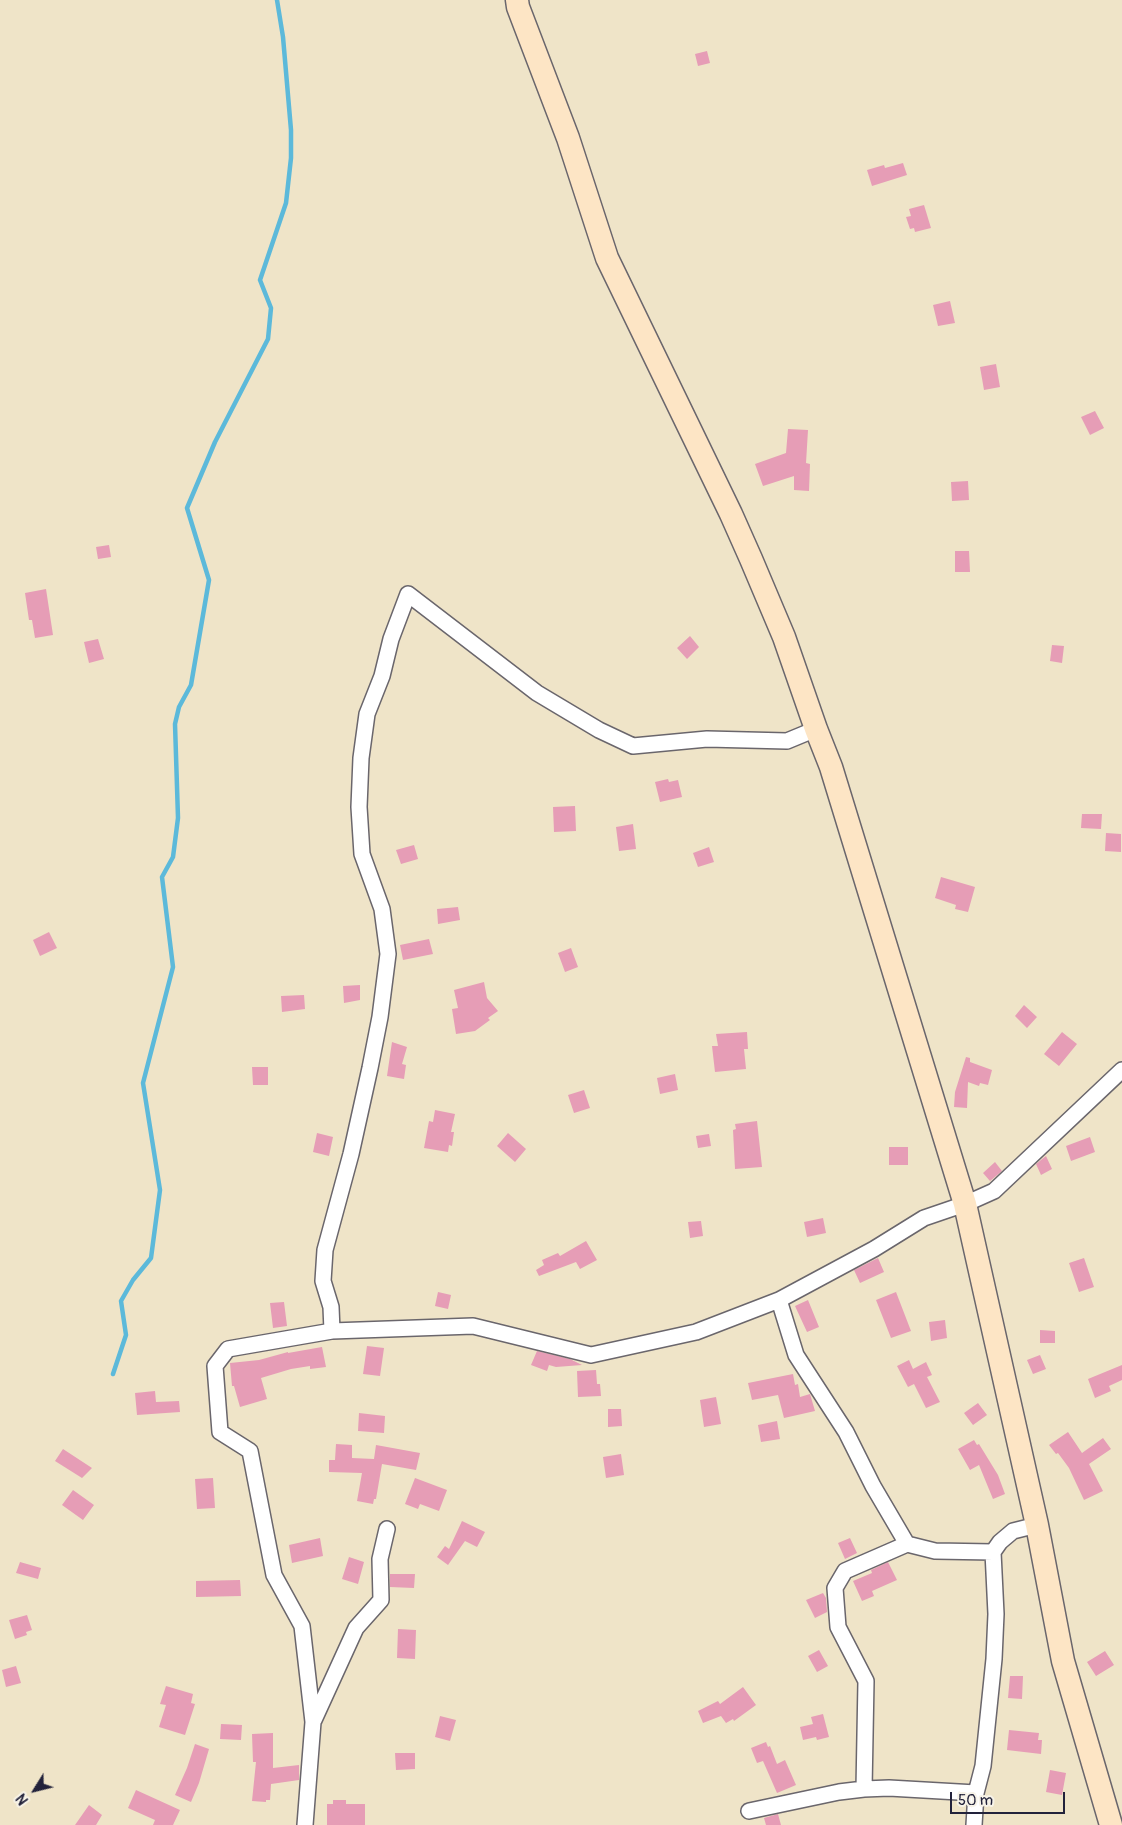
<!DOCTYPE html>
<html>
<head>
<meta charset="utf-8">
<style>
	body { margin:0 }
	#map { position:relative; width:1122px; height:1825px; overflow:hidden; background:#efe4c8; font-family:Pangolin,sans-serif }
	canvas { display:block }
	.north { position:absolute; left:10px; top:1765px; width:50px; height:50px; -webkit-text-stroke:4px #f7f3e8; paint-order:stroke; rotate:234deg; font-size:14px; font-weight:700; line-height:20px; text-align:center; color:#22223b }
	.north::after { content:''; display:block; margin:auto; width:18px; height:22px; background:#22223b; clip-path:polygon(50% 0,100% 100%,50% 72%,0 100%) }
	.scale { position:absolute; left:950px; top:1792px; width:115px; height:22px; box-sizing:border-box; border:2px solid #22223b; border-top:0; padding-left:6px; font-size:15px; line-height:18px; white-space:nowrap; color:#22223b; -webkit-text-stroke:4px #f7f3e8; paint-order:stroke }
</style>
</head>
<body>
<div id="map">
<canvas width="1122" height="1825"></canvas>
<div class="north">N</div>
<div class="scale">50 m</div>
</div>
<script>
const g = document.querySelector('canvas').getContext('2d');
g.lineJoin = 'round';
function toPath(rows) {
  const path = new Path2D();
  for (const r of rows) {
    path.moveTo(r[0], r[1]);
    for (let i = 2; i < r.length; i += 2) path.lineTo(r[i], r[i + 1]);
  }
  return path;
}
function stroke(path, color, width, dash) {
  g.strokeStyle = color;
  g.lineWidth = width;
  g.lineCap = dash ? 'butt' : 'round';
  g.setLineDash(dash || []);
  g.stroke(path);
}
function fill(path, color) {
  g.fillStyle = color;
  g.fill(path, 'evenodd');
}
const stream = toPath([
	[113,1374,126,1335,121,1301,133,1280,151,1258,160,1190,143,1083,173,967,162,877,173,857,178,818,175,724,179,707,191,685,209,580,187,508,215,442,268,339,271,308,260,280,286,203,291,158,291,130,283,37,277,0]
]);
const building = toPath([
	[707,51,710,63,698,66,695,54],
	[903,163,907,175,872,186,867,170,884,165,885,168],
	[924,205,931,228,915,232,914,228,910,229,906,217,911,216,909,209],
	[950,301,955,323,938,326,933,305],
	[996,364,1000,387,984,390,980,367],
	[1095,411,1104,428,1090,435,1081,417],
	[788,429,808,430,806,463,810,464,809,491,794,490,794,476,763,486,755,464,786,453],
	[968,481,969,500,952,501,951,482],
	[109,545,111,557,98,559,96,547],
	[955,551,969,551,970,572,955,572],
	[46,589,53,635,35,638,32,620,29,620,25,593],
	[690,636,699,647,687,659,677,648],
	[98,639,104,659,89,663,84,642],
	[1052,645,1064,646,1062,663,1050,661],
	[668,779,669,782,678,780,682,797,660,802,655,782],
	[575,806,576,831,554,832,553,807],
	[1082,814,1102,814,1101,829,1081,828],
	[633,824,636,849,619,851,616,827],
	[1106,833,1121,834,1121,852,1105,851],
	[414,845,418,859,401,864,396,850],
	[709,847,714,862,698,867,693,853],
	[941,877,975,887,968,912,955,909,956,905,935,898],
	[458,907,460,920,438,924,437,909],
	[49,932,57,948,40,956,33,940],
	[429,939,433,954,403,960,400,945],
	[571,948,578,967,565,972,558,953],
	[484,982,487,998,498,1011,488,1018,490,1020,475,1031,456,1034,452,1009,458,1008,454,990],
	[360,985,360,1000,344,1003,343,986],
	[304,995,305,1009,282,1012,281,996],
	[1024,1005,1037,1017,1027,1028,1015,1016],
	[747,1032,748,1049,744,1049,746,1069,715,1072,712,1046,718,1046,716,1034],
	[1062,1032,1077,1044,1059,1066,1044,1054],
	[392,1042,407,1047,402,1064,406,1065,404,1079,387,1076],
	[966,1057,970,1058,970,1062,992,1070,988,1085,980,1083,979,1086,968,1082,967,1108,954,1107,955,1092],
	[252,1067,268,1067,268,1085,253,1085],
	[675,1074,678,1090,660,1094,657,1078],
	[584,1090,590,1108,574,1113,568,1095],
	[435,1110,455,1114,451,1132,454,1132,452,1146,449,1145,448,1152,424,1148,429,1121,433,1122],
	[757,1121,762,1167,735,1169,733,1130,736,1129,735,1124],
	[317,1133,333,1137,329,1156,313,1152],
	[508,1133,526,1149,515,1162,497,1146],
	[709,1134,711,1146,698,1148,696,1136],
	[1090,1137,1095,1152,1071,1161,1066,1146],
	[889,1147,908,1147,908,1165,889,1165],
	[1046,1156,1052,1169,1041,1175,1036,1164],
	[995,1162,1002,1171,990,1181,983,1173],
	[823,1218,826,1233,807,1237,804,1222],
	[701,1221,703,1236,690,1238,688,1222],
	[586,1241,597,1260,580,1269,576,1262,539,1276,536,1270,544,1265,542,1260,558,1253,560,1256],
	[878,1258,884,1272,860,1283,854,1270],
	[1084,1258,1094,1287,1079,1292,1069,1263],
	[438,1292,451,1295,448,1309,435,1306],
	[896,1292,911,1331,891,1338,876,1300],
	[808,1300,819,1327,807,1332,795,1306],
	[284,1302,287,1326,273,1328,270,1303],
	[945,1320,947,1338,931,1341,929,1322],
	[1040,1330,1055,1331,1055,1343,1040,1343],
	[367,1346,384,1348,380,1376,363,1374],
	[322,1347,326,1367,310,1369,310,1366,291,1369,261,1378,267,1399,240,1407,234,1386,232,1386,230,1363,259,1360,288,1352,288,1353],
	[537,1351,570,1359,582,1365,556,1367,549,1365,547,1371,531,1365],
	[1040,1355,1046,1369,1033,1374,1027,1360],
	[909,1360,913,1369,926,1362,932,1375,927,1377,940,1402,926,1408,914,1384,908,1387,897,1366],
	[1122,1365,1122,1380,1109,1386,1111,1391,1095,1398,1088,1379],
	[596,1370,597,1384,600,1384,601,1396,578,1397,577,1371],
	[793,1374,795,1385,798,1384,800,1397,810,1394,815,1411,784,1418,778,1395,752,1400,748,1383],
	[155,1391,156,1402,179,1401,180,1412,137,1415,135,1393],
	[716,1397,721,1424,704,1427,700,1400],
	[978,1403,987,1415,973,1425,964,1413],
	[608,1409,621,1409,622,1426,608,1427],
	[359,1413,385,1416,384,1433,358,1431],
	[777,1421,780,1439,761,1442,758,1425],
	[1068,1432,1082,1453,1103,1438,1111,1449,1089,1464,1103,1491,1084,1500,1069,1468,1058,1453,1056,1454,1049,1445],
	[974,1440,977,1445,979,1444,998,1475,1005,1494,993,1499,979,1465,970,1470,958,1449],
	[336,1444,352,1445,352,1458,374,1459,376,1445,420,1453,416,1470,382,1464,376,1499,374,1499,373,1504,357,1501,362,1473,329,1472,329,1460,335,1460],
	[63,1449,92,1468,82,1478,55,1461],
	[621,1454,624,1475,606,1478,603,1457],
	[213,1478,215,1508,197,1509,195,1479],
	[415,1478,447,1490,439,1511,420,1504,418,1509,405,1504],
	[73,1490,94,1505,83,1520,62,1505],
	[462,1521,485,1532,477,1547,465,1541,448,1565,437,1557,445,1546,449,1549],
	[320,1538,323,1556,292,1563,289,1545],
	[850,1538,857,1553,845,1559,838,1543],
	[349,1557,364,1562,358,1584,342,1579],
	[20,1562,41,1568,38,1579,16,1573],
	[888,1562,897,1580,872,1591,874,1596,862,1601,853,1581,872,1573,871,1570],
	[390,1574,415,1574,414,1588,390,1587],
	[240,1580,241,1596,196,1597,196,1581],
	[823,1593,826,1598,827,1612,815,1618,806,1600],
	[27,1615,32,1630,26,1632,27,1635,15,1639,9,1620],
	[398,1629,416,1630,415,1659,397,1658],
	[819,1650,828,1666,817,1672,808,1656],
	[1105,1651,1114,1665,1096,1676,1087,1662],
	[16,1666,21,1683,6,1687,2,1670],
	[1010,1676,1023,1676,1022,1699,1008,1698],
	[166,1686,193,1694,191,1703,195,1704,185,1735,159,1727,166,1705,160,1704],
	[743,1687,756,1705,734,1721,733,1719,726,1723,721,1716,703,1723,698,1711,718,1701,720,1704],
	[823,1714,829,1737,817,1740,816,1737,803,1740,800,1727,813,1724,811,1717],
	[440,1716,456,1720,450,1741,435,1737],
	[221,1724,242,1725,241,1740,220,1739],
	[1009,1730,1039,1733,1038,1740,1042,1740,1041,1754,1007,1750],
	[273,1733,273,1768,299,1765,299,1780,271,1784,270,1800,266,1800,266,1802,252,1801,256,1762,253,1762,252,1734],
	[766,1742,768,1747,770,1746,777,1764,785,1760,796,1785,777,1793,763,1761,757,1763,751,1748],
	[195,1744,209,1749,199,1783,191,1802,175,1795,187,1768],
	[395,1753,415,1753,415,1769,396,1770],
	[1050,1770,1066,1773,1062,1795,1046,1792],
	[136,1790,180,1810,173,1825,153,1825,155,1820,128,1808],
	[333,1800,346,1800,346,1804,365,1804,365,1825,327,1825,327,1804,333,1804],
	[89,1805,102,1815,96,1825,75,1825],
	[778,1814,781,1825,766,1825,764,1818]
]);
const street = toPath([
	[332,1331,331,1307,323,1281,325,1250,351,1154,370,1068,380,1017,388,954,382,909,362,854,359,807,361,758,367,714,382,676,391,639,408,594,537,693,599,730,633,746,707,739,787,741,816,729],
	[993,1552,935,1551,907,1544,873,1486,846,1432,796,1355,779,1300,874,1249,924,1218,965,1204,994,1191,1122,1070],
	[314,1720,356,1628,381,1600,380,1559,387,1529],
	[864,1789,866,1681,838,1627,835,1588,845,1571,907,1544],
	[749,1811,839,1792,864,1789,889,1788,976,1793],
	[305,1825,313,1722,302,1626,274,1575,250,1451,220,1432,215,1366,228,1349,332,1331,473,1326,591,1355,696,1332,779,1300],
	[974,1825,976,1793,983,1766,994,1659,996,1614,993,1552,1000,1542,1013,1531,1037,1525]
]);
const secondary = toPath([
	[517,0,518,7,568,138,607,258,731,514,751,559,784,637,816,729,831,767,965,1204,1037,1525,1063,1661,1111,1825]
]);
stroke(stream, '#5cb9da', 4.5);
fill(building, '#e69db6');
stroke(street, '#6a666c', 18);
stroke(secondary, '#6a666c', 25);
stroke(street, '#fff', 15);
stroke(secondary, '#fde5c5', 22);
</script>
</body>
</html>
